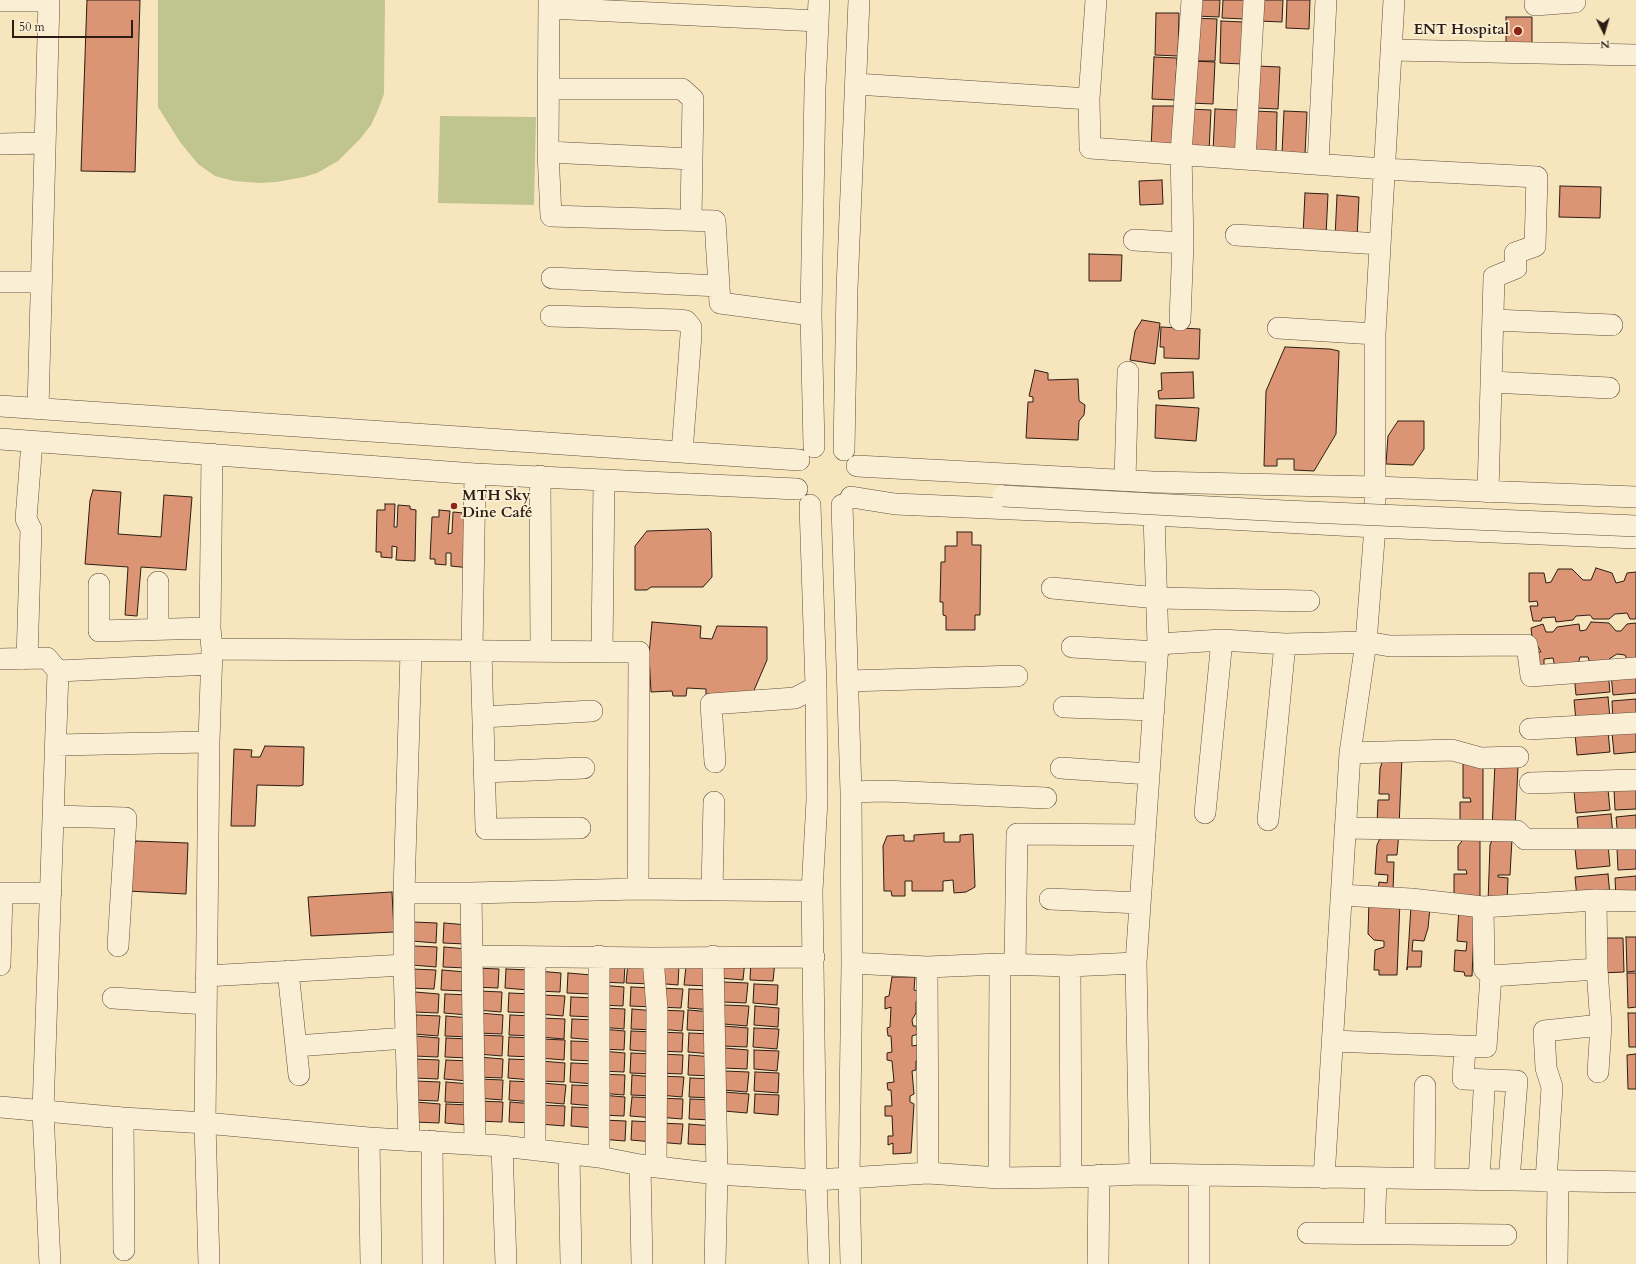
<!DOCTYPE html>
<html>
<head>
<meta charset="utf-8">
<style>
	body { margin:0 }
	#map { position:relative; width:1636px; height:1264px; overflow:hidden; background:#f7e6bd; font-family:Cardo,serif }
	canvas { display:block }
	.north { position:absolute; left:1584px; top:12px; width:40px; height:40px; -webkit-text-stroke:3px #faefd4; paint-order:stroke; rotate:175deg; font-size:11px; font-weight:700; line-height:16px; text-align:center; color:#2c1c14 }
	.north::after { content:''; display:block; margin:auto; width:14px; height:18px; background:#2c1c14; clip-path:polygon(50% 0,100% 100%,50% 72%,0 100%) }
	.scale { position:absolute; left:12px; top:20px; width:121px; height:18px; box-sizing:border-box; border:2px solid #2c1c14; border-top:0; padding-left:5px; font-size:12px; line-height:14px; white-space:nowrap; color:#2c1c14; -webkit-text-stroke:3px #faefd4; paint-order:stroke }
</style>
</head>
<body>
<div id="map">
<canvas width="1636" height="1264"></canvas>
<div class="north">N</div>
<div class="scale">50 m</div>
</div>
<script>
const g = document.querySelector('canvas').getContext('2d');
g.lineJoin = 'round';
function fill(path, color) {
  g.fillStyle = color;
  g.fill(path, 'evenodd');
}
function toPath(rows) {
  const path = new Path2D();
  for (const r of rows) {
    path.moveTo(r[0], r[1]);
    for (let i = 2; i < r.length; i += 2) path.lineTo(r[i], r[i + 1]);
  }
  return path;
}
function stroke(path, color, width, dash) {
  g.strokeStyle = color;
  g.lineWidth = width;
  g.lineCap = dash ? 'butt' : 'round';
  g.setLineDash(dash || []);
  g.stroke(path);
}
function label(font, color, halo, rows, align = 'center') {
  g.font = font + ' Cardo,serif';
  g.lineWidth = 3.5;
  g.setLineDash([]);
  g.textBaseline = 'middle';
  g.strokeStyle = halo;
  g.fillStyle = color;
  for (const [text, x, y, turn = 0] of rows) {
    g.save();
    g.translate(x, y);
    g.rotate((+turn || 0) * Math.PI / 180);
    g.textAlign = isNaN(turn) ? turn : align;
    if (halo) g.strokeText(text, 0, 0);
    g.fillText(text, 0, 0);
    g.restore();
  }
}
const green = toPath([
	[158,0,385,0,384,94,378,110,371,125,360,139,338,161,317,173,304,177,276,182,260,183,234,181,215,176,198,164,180,142,158,107],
	[440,116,536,117,534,205,438,203]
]);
const building = toPath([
	[87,0,140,0,135,172,81,171,87,0],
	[1197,0,1220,0,1219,17,1196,16,1197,0],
	[1223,0,1245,0,1245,19,1222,18,1223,0],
	[1260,0,1283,0,1282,22,1259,21,1260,0],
	[1287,0,1310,0,1309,29,1286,28,1287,0],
	[1156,13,1179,13,1178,56,1155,55,1156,13],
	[1506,17,1532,17,1532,43,1506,44,1506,17],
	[1194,18,1217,19,1215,61,1192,61,1194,18],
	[1221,21,1244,22,1243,64,1220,63,1221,21],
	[1154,57,1177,58,1175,100,1152,99,1154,57],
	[1192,61,1215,62,1213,104,1190,103,1192,61],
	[1257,66,1280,67,1278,109,1255,108,1257,66],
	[1153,106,1175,106,1174,149,1151,148,1153,106],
	[1188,109,1211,110,1209,152,1186,151,1188,109],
	[1215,109,1238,110,1236,152,1213,151,1215,109],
	[1255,111,1277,112,1276,154,1253,153,1255,111],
	[1284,111,1307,112,1305,155,1282,153,1284,111],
	[1162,180,1163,204,1140,205,1139,181,1162,180],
	[1560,186,1601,187,1600,218,1559,217,1560,186],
	[1305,193,1328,194,1326,236,1303,235,1305,193],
	[1337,195,1359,197,1357,239,1335,238,1337,195],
	[1089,254,1122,255,1121,281,1089,281,1089,254],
	[1142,320,1160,323,1155,364,1130,360,1135,331,1142,320],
	[1161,327,1200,329,1199,359,1164,358,1164,347,1160,347,1161,327],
	[1285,347,1330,349,1339,351,1336,434,1314,471,1294,470,1294,459,1277,459,1277,466,1264,466,1266,391,1285,347],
	[1035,370,1048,373,1048,380,1078,379,1079,401,1085,405,1084,415,1079,421,1078,440,1026,438,1028,402,1033,402,1033,397,1029,396,1035,370],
	[1193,372,1194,398,1159,399,1158,391,1162,390,1161,373,1193,372],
	[1156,405,1199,408,1196,441,1155,438,1156,405],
	[1398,421,1424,421,1424,449,1413,465,1386,464,1388,436,1398,421],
	[93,490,121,492,118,534,161,537,164,495,192,497,186,570,141,567,137,616,125,615,128,567,85,564,90,500,93,490],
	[385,504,395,504,394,527,397,527,398,505,410,506,410,509,416,510,415,561,396,560,397,547,392,546,392,558,381,557,381,552,376,552,377,510,385,510,385,504],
	[439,510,450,511,448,534,452,533,453,512,464,513,470,568,451,566,451,553,446,553,446,565,435,564,435,559,430,559,432,517,439,517,439,510],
	[708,529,711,532,712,577,703,587,651,587,647,590,635,590,635,546,647,531,708,529],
	[957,532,972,532,972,545,981,545,980,615,975,615,975,630,946,630,946,616,943,615,943,602,940,602,941,562,945,562,945,546,957,546,957,532],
	[1596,568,1612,573,1616,583,1624,581,1627,573,1636,572,1636,619,1630,619,1627,613,1615,614,1609,619,1593,619,1590,615,1576,616,1573,620,1556,622,1555,617,1542,618,1541,621,1533,621,1530,606,1538,606,1537,601,1529,602,1529,573,1544,573,1546,583,1551,582,1558,569,1572,569,1583,580,1591,580,1596,568],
	[652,622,701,626,700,638,712,639,717,626,767,627,767,660,752,695,706,698,706,689,687,688,686,696,673,696,672,691,651,692,649,655,652,622],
	[1591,622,1609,623,1616,631,1621,631,1627,624,1636,623,1636,664,1629,664,1625,655,1617,654,1609,659,1609,663,1591,666,1588,657,1580,657,1577,668,1555,667,1553,658,1544,659,1544,668,1535,670,1531,653,1541,652,1537,645,1533,646,1531,628,1543,624,1546,632,1553,632,1557,627,1579,624,1580,631,1586,630,1591,622],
	[1608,671,1610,692,1576,695,1574,674,1608,671],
	[1636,672,1636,693,1613,695,1611,674,1636,672],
	[1608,697,1610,718,1576,721,1574,700,1608,697],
	[1636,699,1636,720,1613,722,1612,701,1636,699],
	[1608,731,1610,752,1577,755,1575,734,1608,731],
	[1636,731,1636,752,1614,754,1612,733,1636,731],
	[265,746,304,747,303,785,299,786,257,785,255,826,231,826,234,749,252,750,251,757,260,757,265,746],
	[1402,757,1399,827,1377,823,1378,800,1389,800,1389,794,1379,794,1380,769,1383,759,1402,757],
	[1463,763,1483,763,1483,825,1460,825,1460,802,1471,802,1470,798,1463,798,1463,763],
	[1495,763,1518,766,1515,829,1492,829,1495,763],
	[1636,787,1636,809,1615,810,1614,789,1636,787],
	[1608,789,1610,810,1576,813,1574,791,1608,789],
	[1611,814,1613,835,1579,838,1577,817,1611,814],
	[1636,815,1636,836,1618,838,1616,817,1636,815],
	[1399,832,1397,855,1387,855,1387,862,1394,862,1393,892,1378,891,1379,882,1387,883,1388,875,1375,874,1377,845,1381,836,1399,832],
	[944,833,944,842,960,842,960,835,973,834,975,887,966,892,954,893,953,880,943,881,943,891,912,891,912,881,905,881,905,896,892,896,891,891,884,891,883,846,887,836,904,835,904,841,914,841,914,835,944,833],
	[1465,837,1480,837,1480,902,1454,901,1454,874,1467,874,1466,870,1458,870,1458,846,1465,837],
	[1493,838,1512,839,1510,875,1498,875,1498,877,1508,878,1507,903,1488,902,1490,845,1493,838],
	[136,841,188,843,186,894,127,891,128,856,136,841],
	[1608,845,1610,866,1577,869,1575,848,1608,845],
	[1636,847,1636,869,1618,870,1617,849,1636,847],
	[1608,874,1610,895,1577,898,1575,877,1608,874],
	[1636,876,1636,898,1616,899,1615,878,1636,876],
	[392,892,394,932,311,936,308,897,392,892],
	[1369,901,1400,902,1397,975,1379,975,1379,970,1374,970,1375,950,1384,947,1384,941,1374,940,1368,934,1369,901],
	[1411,906,1430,907,1428,928,1424,941,1413,940,1412,951,1422,951,1421,967,1407,967,1407,970,1411,906],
	[1459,908,1475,909,1472,976,1465,976,1464,972,1454,971,1455,950,1466,951,1467,942,1457,941,1459,908],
	[413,922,437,923,436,943,412,941,413,922],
	[444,923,468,925,466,944,443,943,444,923],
	[1626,937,1636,937,1636,971,1627,972,1626,937],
	[1599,938,1623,938,1624,972,1600,973,1599,938],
	[414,946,437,947,436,967,412,965,414,946],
	[444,947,468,949,467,968,443,967,444,947],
	[720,959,745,960,743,980,720,978,720,959],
	[751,960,775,961,773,981,750,980,751,960],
	[601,962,625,964,624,983,600,982,601,962],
	[628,963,652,965,651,984,626,983,628,963],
	[655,964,679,965,678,985,654,983,655,964],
	[686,966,710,967,709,986,684,985,686,966],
	[475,968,499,969,498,988,474,987,475,968],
	[412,969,436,970,434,989,410,988,412,969],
	[506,969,530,970,528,990,505,988,506,969],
	[442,970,466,972,465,991,441,990,442,970],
	[537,971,561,973,560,992,536,991,537,971],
	[568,973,592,975,591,994,567,993,568,973],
	[1627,973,1636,973,1636,1007,1628,1008,1627,973],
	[892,977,915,977,914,990,918,991,918,999,916,1002,916,1013,912,1020,913,1026,916,1026,918,1034,912,1036,912,1046,918,1045,920,1061,916,1061,916,1070,912,1071,914,1094,910,1096,910,1102,914,1104,911,1153,893,1154,893,1143,888,1145,888,1136,893,1136,892,1116,885,1116,885,1106,892,1106,891,1090,888,1090,887,1083,894,1082,892,1061,887,1060,887,1053,892,1052,891,1036,888,1036,887,1028,890,1027,891,1007,885,1009,885,997,889,996,892,977],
	[723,982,748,983,746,1003,723,1002,723,982],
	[754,984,778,985,777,1005,753,1003,754,984],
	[600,985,624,987,623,1006,599,1005,600,985],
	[631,987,654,988,653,1007,630,1006,631,987],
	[658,988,683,989,681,1008,657,1007,658,988],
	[689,989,713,990,712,1010,688,1008,689,989],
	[479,991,502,992,501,1012,477,1010,479,991],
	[415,992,439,994,438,1013,414,1012,415,992],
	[509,993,533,994,532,1013,508,1012,509,993],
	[445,994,469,995,468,1015,444,1013,445,994],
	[540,995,565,996,563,1016,539,1014,540,995],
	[571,997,595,998,594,1017,570,1016,571,997],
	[724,1005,749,1006,747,1026,724,1024,724,1005],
	[755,1006,779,1008,778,1027,754,1025,755,1006],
	[601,1008,625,1009,624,1029,600,1027,601,1008],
	[632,1009,656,1011,655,1030,631,1029,632,1009],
	[659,1010,684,1011,682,1031,659,1029,659,1010],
	[688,1010,712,1012,711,1031,687,1030,688,1010],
	[479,1013,503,1015,502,1034,478,1033,479,1013],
	[1628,1013,1636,1013,1636,1047,1629,1047,1628,1013],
	[416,1015,440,1016,438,1036,414,1034,416,1015],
	[510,1015,534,1016,533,1036,509,1035,510,1015],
	[446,1016,470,1018,469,1037,445,1036,446,1016],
	[541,1018,565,1019,564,1039,540,1037,541,1018],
	[572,1019,596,1020,595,1040,571,1038,572,1019],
	[724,1026,748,1028,747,1047,723,1046,724,1026],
	[754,1028,779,1029,777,1049,753,1047,754,1028],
	[601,1029,625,1031,624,1050,600,1049,601,1029],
	[631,1031,655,1032,654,1052,630,1050,631,1031],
	[659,1032,683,1033,682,1052,658,1051,659,1032],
	[689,1033,713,1034,712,1054,688,1052,689,1033],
	[479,1035,503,1036,502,1056,478,1054,479,1035],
	[415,1036,439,1038,438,1057,414,1056,415,1036],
	[509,1037,533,1038,532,1057,508,1056,509,1037],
	[446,1038,470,1039,468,1058,445,1057,446,1038],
	[541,1039,565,1040,564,1060,540,1058,541,1039],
	[571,1041,596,1042,594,1061,571,1060,571,1041],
	[724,1048,748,1050,747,1069,723,1068,724,1048],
	[754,1050,779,1051,777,1071,754,1069,754,1050],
	[601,1051,625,1053,624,1072,600,1071,601,1051],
	[631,1053,655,1054,654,1074,630,1073,631,1053],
	[659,1054,683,1055,682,1074,658,1073,659,1054],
	[1636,1054,1636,1089,1628,1089,1627,1055,1636,1054],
	[689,1055,713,1057,712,1076,688,1075,689,1055],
	[479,1057,503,1059,502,1078,478,1077,479,1057],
	[415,1059,439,1060,438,1079,414,1078,415,1059],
	[509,1059,533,1060,532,1080,508,1078,509,1059],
	[446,1060,470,1061,468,1081,444,1079,446,1060],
	[541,1061,565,1063,564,1082,540,1081,541,1061],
	[571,1063,595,1064,594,1084,570,1082,571,1063],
	[724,1071,749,1072,747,1092,723,1090,724,1071],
	[755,1072,779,1073,778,1093,754,1091,755,1072],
	[601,1074,625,1075,624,1095,600,1093,601,1074],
	[632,1075,656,1077,654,1096,631,1095,632,1075],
	[659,1076,684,1077,682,1097,659,1095,659,1076],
	[690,1078,714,1079,713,1098,689,1097,690,1078],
	[479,1079,503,1080,502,1100,478,1098,479,1079],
	[416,1081,440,1082,438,1101,415,1100,416,1081],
	[510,1081,534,1082,533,1102,509,1100,510,1081],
	[446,1082,470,1084,469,1103,445,1102,446,1082],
	[541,1083,566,1085,564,1104,541,1102,541,1083],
	[572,1085,596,1086,595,1106,571,1104,572,1085],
	[724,1092,749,1094,747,1113,724,1111,724,1092],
	[755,1094,779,1095,778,1115,754,1113,755,1094],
	[601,1095,625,1097,624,1116,600,1115,601,1095],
	[632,1097,656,1098,655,1118,630,1116,632,1097],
	[659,1098,683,1099,682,1119,658,1117,659,1098],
	[690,1099,714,1100,713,1120,689,1119,690,1099],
	[479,1101,503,1102,502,1122,478,1121,479,1101],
	[416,1102,440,1104,439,1123,414,1122,416,1102],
	[510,1102,534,1104,533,1123,509,1122,510,1102],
	[446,1104,470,1105,469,1125,445,1123,446,1104],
	[541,1105,565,1106,564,1126,540,1124,541,1105],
	[572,1107,596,1108,595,1128,571,1126,572,1107],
	[602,1120,626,1121,625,1141,600,1139,602,1120],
	[632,1121,654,1122,653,1142,631,1140,632,1121],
	[658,1123,683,1124,681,1144,657,1142,658,1123],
	[689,1124,713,1126,712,1145,688,1144,689,1124]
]);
const minor = toPath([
	[549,0,548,152,551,216,715,221,720,303,811,315],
	[1096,0,1089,99,1090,148,1384,169,1537,177,1535,246,1515,253,1516,268,1494,277,1488,492],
	[1536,0,1535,5,1575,2,1575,0],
	[0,1,49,1],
	[549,8,818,21],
	[1391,50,1636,55],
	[856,84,1089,99],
	[549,89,682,89,693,99,691,220],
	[0,144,45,143],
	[548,152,692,159],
	[1245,159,1254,0],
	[1318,164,1326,0],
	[1236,235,1380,244],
	[1134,240,1183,243],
	[552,278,719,286],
	[0,282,41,282],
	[551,316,678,320,686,321,691,327,691,335,682,452],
	[1180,320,1183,243,1181,153,1192,0],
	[1493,320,1612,325],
	[1278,328,1375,334],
	[1492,382,1609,388],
	[0,406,799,460],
	[38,409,49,0],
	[0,439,475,474,797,489],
	[814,447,811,315,815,88,819,0],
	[844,450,847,289,859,0],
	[857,466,1153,482,1375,487,1636,497],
	[540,476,541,651],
	[1125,480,1128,372],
	[851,497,895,504,1154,515,1375,527,1636,538],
	[810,505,816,687,817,800,812,891,816,1180,819,1264],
	[842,505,851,792,852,963,849,1179,851,1264],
	[99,584,99,631,210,628],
	[1052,588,1157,598,1309,601],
	[158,629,158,582],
	[1158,644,1222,640,1285,644,1366,642,1390,646,1527,645,1531,676,1636,668],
	[1072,647,1158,652],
	[212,649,639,652,638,889],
	[472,651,475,474],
	[481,651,486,829,580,828],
	[602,652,604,480],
	[0,659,47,658,58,671,43,1111,50,1264],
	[27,659,31,529,26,519,32,442],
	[58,671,211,664],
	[848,681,1017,676],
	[1064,707,1154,710],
	[483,717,592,711],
	[1530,729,1636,723],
	[56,745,209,742],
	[1350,753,1452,750,1481,758,1518,757],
	[715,762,711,704,795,698,816,687],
	[1061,768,1149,774],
	[484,772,584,768],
	[1530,783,1636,780],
	[851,792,883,791,1046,798],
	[1205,813,1222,640],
	[54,816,126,818,118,946],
	[1268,820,1285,644],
	[1345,828,1517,831,1525,839,1636,839],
	[712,890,714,802],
	[0,893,51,893],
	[404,893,471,893,638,889,812,891],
	[471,893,475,1144],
	[1341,895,1411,899,1483,907,1596,900,1636,901],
	[1050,899,1140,903],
	[1596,900,1597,969,1601,1025,1598,1072],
	[472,956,653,958,814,957],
	[599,956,599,1157],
	[713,956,717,1174,715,1264],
	[535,957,535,1150],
	[653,958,657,1009,656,1167],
	[852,963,927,967,1000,964,1070,966,1136,963],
	[1015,964,1017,834,1145,835],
	[0,965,2,893],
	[1070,966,1071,1177],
	[927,967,928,1173],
	[288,971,299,1075],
	[206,976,404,965],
	[1491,976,1597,969],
	[113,998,206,1004],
	[1332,1041,1486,1047,1491,976,1484,969,1483,907],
	[296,1046,406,1038],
	[1465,1047,1463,1079,1517,1081,1509,1180],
	[0,1107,123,1118,205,1123,369,1138,502,1146,599,1157,640,1165,717,1174,816,1180,928,1173,999,1178,1071,1177,1140,1174,1636,1182],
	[123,1118,124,1250],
	[369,1138,371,1264],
	[409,1141,404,965,404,893,411,651],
	[432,1141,433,1264],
	[502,1146,506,1264],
	[569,1155,571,1264],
	[640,1165,642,1264],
	[1140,1174,1136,963,1158,644,1154,515],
	[1199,1175,1199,1264],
	[999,1178,1000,964],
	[1324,1178,1350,753,1366,642,1375,527,1375,334,1394,0],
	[1424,1179,1425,1086],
	[1479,1180,1484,1092],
	[1546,1181,1552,1087,1546,1068,1544,1031,1601,1025],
	[1308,1233,1506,1235],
	[1374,1234,1376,1179],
	[209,1264,205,1123,209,742,212,649,210,628,212,454],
	[1098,1264,1099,1175],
	[1557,1264,1558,1181]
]);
const minorBridge = toPath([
	[1003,496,1285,511,1636,526]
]);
const markers = [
	[1518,31,5,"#8f2418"],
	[454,506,4,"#8f2418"]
];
const poiNames = [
	["ENT Hospital",1509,31],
	["MTH Sky",462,497,"left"],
	["Dine Café",462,514,"left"]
];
fill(green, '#c0c48f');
fill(building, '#db9574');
stroke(building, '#2c1c14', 1);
stroke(minor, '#5f4e3e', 22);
stroke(minor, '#faefd4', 21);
stroke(minorBridge, '#5f4e3e', 22, []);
stroke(minorBridge, '#faefd4', 21);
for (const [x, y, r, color] of markers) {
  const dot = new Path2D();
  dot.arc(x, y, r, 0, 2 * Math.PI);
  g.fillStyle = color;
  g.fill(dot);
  stroke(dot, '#faefd4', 1.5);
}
label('bold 15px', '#2c1c14', '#faefd4', poiNames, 'right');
</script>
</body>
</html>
